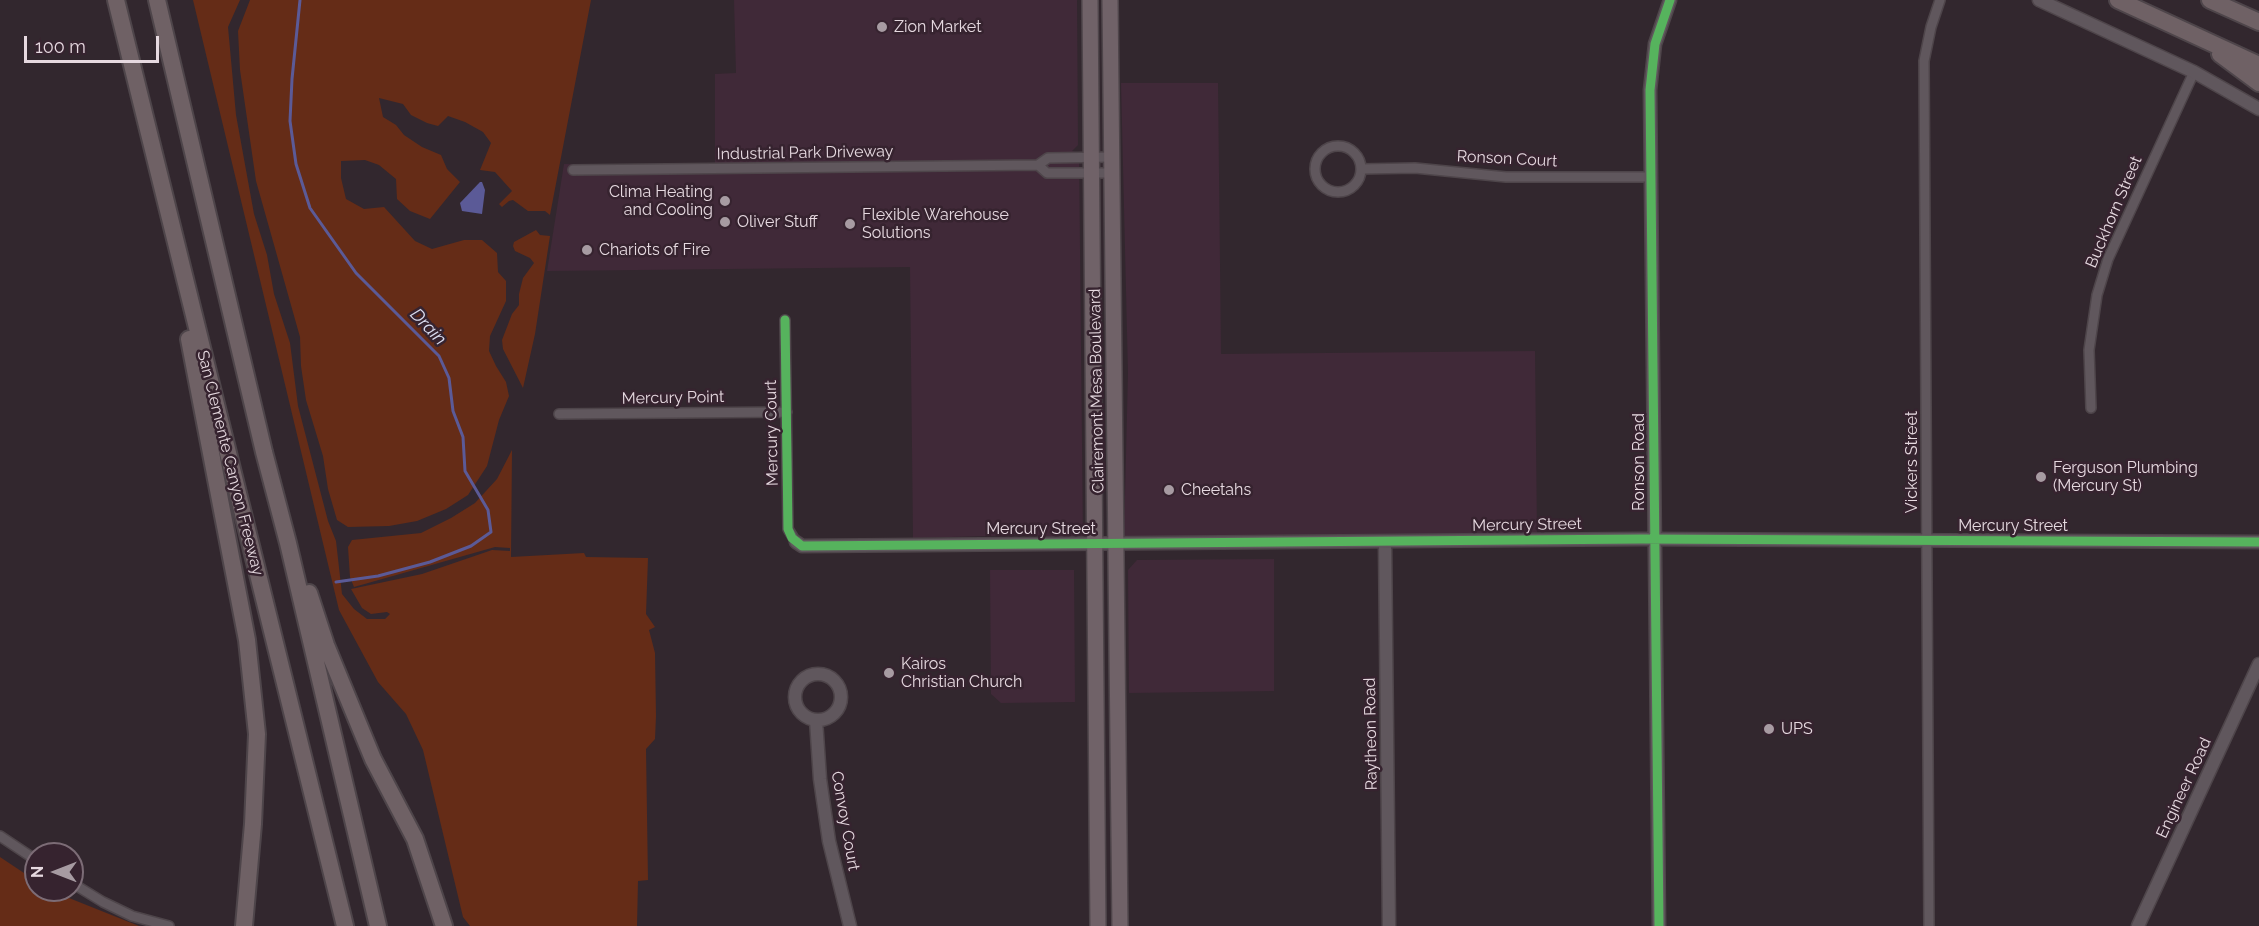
<!DOCTYPE html>
<html>
<head>
<meta charset="utf-8">
<style>
	body { margin:0 }
	#map { position:relative; width:2259px; height:926px; overflow:hidden; background:#32272e; font-family:Raleway,sans-serif }
	canvas { display:block }
	.north { position:absolute; left:24px; top:842px; width:60px; height:60px; box-sizing:border-box; background:#36232f; border:2px solid #7c6c76; border-radius:50%; rotate:270deg; font-size:16px; font-weight:700; line-height:24px; text-align:center; color:#e6d9e0 }
	.north::after { content:''; display:block; margin:auto; width:21px; height:27px; background:#a79ba2; clip-path:polygon(50% 0,100% 100%,50% 72%,0 100%) }
	.scale { position:absolute; left:24px; top:36px; width:135px; height:27px; box-sizing:border-box; border:3px solid #e6d9e0; border-top:0; padding-left:8px; font-size:18px; line-height:21px; white-space:nowrap; color:#e6d9e0; -webkit-text-stroke:4px #36232f; paint-order:stroke }
</style>
</head>
<body>
<div id="map">
<canvas width="2259" height="926"></canvas>
<div class="north">N</div>
<div class="scale">100 m</div>
</div>
<script>
const g = document.querySelector('canvas').getContext('2d');
g.lineJoin = 'round';
function fill(path, color) {
  g.fillStyle = color;
  g.fill(path, 'evenodd');
}
function toPath(rows) {
  const path = new Path2D();
  for (const r of rows) {
    if (r.length === 3) {
      path.moveTo(r[0] + r[2], r[1]);
      path.arc(r[0], r[1], r[2], 0, 2 * Math.PI);
      continue;
    }
    path.moveTo(r[0], r[1]);
    for (let i = 2; i < r.length; i += 2) path.lineTo(r[i], r[i + 1]);
  }
  return path;
}
function stroke(path, color, width, dash) {
  g.strokeStyle = color;
  g.lineWidth = width;
  g.lineCap = dash ? 'butt' : 'round';
  g.setLineDash(dash || []);
  g.stroke(path);
}
function label(font, color, halo, rows, align = 'center') {
  g.font = font + ' Raleway,sans-serif';
  g.lineWidth = 5;
  g.setLineDash([]);
  g.textBaseline = 'middle';
  g.strokeStyle = halo;
  g.fillStyle = color;
  for (const [text, x, y, turn = 0] of rows) {
    g.save();
    g.translate(x, y);
    g.rotate((+turn || 0) * Math.PI / 180);
    g.textAlign = isNaN(turn) ? turn : align;
    if (halo) g.strokeText(text, 0, 0);
    g.fillText(text, 0, 0);
    g.restore();
  }
}
const built = toPath([
	[734,0,1077,0,1078,145,1072,151,1079,153,1083,540,1026,535,913,538,910,267,547,271,564,164,715,166,715,74,736,73],
	[1121,83,1218,83,1221,354,1535,351,1537,534,1124,537,1128,373],
	[1274,559,1274,691,1129,693,1128,570,1137,560],
	[990,570,1074,570,1075,702,1001,703,991,694]
]);
const green = toPath([
	[193,0,240,0,228,27,236,115,254,214,267,255,274,294,290,343,298,406,328,521,336,541,342,594,354,609,367,619,385,619,390,614,387,612,371,614,362,608,351,589,422,574,492,550,510,551,510,548,495,547,354,587,350,577,348,547,352,540,421,533,451,518,475,503,497,479,512,450,511,557,584,553,586,557,648,558,646,614,655,627,649,630,655,653,656,716,655,739,646,749,648,880,638,881,637,926,470,926,463,917,423,750,406,714,378,682,339,610],
	[250,0,591,0,550,215,545,211,528,211,513,200,509,201,502,207,499,204,512,191,495,172,480,170,491,143,483,132,465,122,448,116,438,126,427,123,411,115,403,104,379,98,383,117,396,125,404,135,422,147,441,155,447,169,460,182,430,219,410,211,397,199,396,179,379,165,365,160,341,161,341,178,346,199,364,209,384,207,415,241,432,249,464,240,482,240,497,253,498,272,506,281,506,301,490,336,489,351,496,366,506,382,509,396,499,420,487,466,468,495,446,509,417,521,389,526,348,527,337,520,328,489,323,456,306,400,301,366,300,337,256,181,240,70,238,31],
	[536,230,540,235,550,236,535,334,523,388,503,349,502,340,512,314,519,305,519,294,523,278,534,263,530,258,515,251,513,246,514,242],
	[0,857,36,881,36,890,49,890,139,926,0,926]
]);
const water = toPath([
	[480,182,482,182,485,190,482,214,462,211,460,203]
]);
const stream = toPath([
	[300,0,292,79,290,121,296,164,310,208,356,273,439,356,449,378,453,411,463,437,465,471,488,510,491,532,471,546,430,562,378,576,336,582]
]);
const minor = toPath([
	[1338,169,23],
	[1038,165,1047,173,1112,173],
	[1361,169,1415,168,1506,177,1651,177],
	[573,170,1038,165,1048,158,1112,157],
	[785,320,788,529,796,542],
	[2091,408,2089,350,2097,295,2108,259,2194,72],
	[559,414,787,412],
	[0,836,36,860],
	[72,883,103,902,132,916,169,926],
	[1929,926,1924,61,1931,27,1940,0]
]);
const tertiary = toPath([
	[2039,0,2194,72,2259,109],
	[796,542,802,546,1641,539,2259,542],
	[1385,542,1389,926],
	[818,697,23],
	[816,720,820,779,829,841,850,926],
	[1659,926,1650,90,1655,44,1670,0],
	[2138,926,2259,664]
]);
const primary = toPath([
	[1090,0,1098,926],
	[1110,0,1120,926]
]);
const motorway = toPath([
	[116,0,345,926],
	[157,0,264,452,288,543,378,926],
	[2118,0,2259,65],
	[2210,0,2259,22],
	[2220,54,2259,83],
	[189,339,247,640,257,734,253,824,244,926],
	[309,593,326,645,373,759,415,839,444,926]
]);
const cycleway = toPath([
	[785,320,788,529,792,538,802,546,1641,539,2259,542],
	[1659,926,1650,90,1655,44,1670,0]
]);
const markers = [
	[882,27,6,"#a79ba2"],
	[725,201,6,"#a79ba2"],
	[725,222,6,"#a79ba2"],
	[850,224,6,"#a79ba2"],
	[587,250,6,"#a79ba2"],
	[2041,477,6,"#a79ba2"],
	[1169,490,6,"#a79ba2"],
	[889,673,6,"#a79ba2"],
	[1769,729,6,"#a79ba2"]
];
const poiNames = [
	["Zion Market",894,27],
	["Clima Heating",713,192,"right"],
	["and Cooling",713,210,"right"],
	["Flexible Warehouse",862,215],
	["Solutions",862,233],
	["Oliver Stuff",737,222],
	["Chariots of Fire",599,250],
	["Ferguson Plumbing",2053,468],
	["(Mercury St)",2053,486],
	["Cheetahs",1181,490],
	["Kairos",901,664],
	["Christian Church",901,682],
	["UPS",1781,729]
];
const streetNames = [
	["Industrial Park Driveway",805,153,-1],
	["Ronson Court",1507,159,3],
	["Buckhorn Street",2114,212,-67],
	["Clairemont Mesa Boulevard",1097,391,-91],
	["Mercury Point",673,398,-1],
	["Mercury Court",772,433,-91],
	["Ronson Road",1639,462,-90],
	["Vickers Street",1912,462,-90],
	["San Clemente Canyon Freeway",230,463,76],
	["Mercury Street",1527,525,-1],
	["Mercury Street",2013,526],
	["Mercury Street",1041,529],
	["Raytheon Road",1371,734,-91],
	["Engineer Road",2184,788,-65],
	["Convoy Court",845,821,80]
];
const waterNames = [
	["Drain",428,327,46]
];
fill(built, '#402938');
fill(green, '#652c17');
fill(water, '#5b5a97');
stroke(stream, '#5b5a97', 3);
stroke(minor, '#4e454a', 12);
stroke(tertiary, '#4e454a', 15);
stroke(primary, '#4e454a', 18);
stroke(motorway, '#4e454a', 20);
stroke(minor, '#60575d', 9);
stroke(tertiary, '#60575d', 12);
stroke(primary, '#706268', 15);
stroke(motorway, '#6f6165', 16);
stroke(cycleway, '#56b35d', 9);
for (const [x, y, r, color] of markers) {
  const dot = new Path2D();
  dot.arc(x, y, r, 0, 2 * Math.PI);
  g.fillStyle = color;
  g.fill(dot);
  stroke(dot, '#36232f', 2);
}
label('16px', '#e6d9e0', '#36232f', poiNames, 'left');
label('16px', '#e6d9e0', '#36232f', streetNames);
label('italic 18px', '#d9dbee', '#36232f', waterNames);
</script>
</body>
</html>
